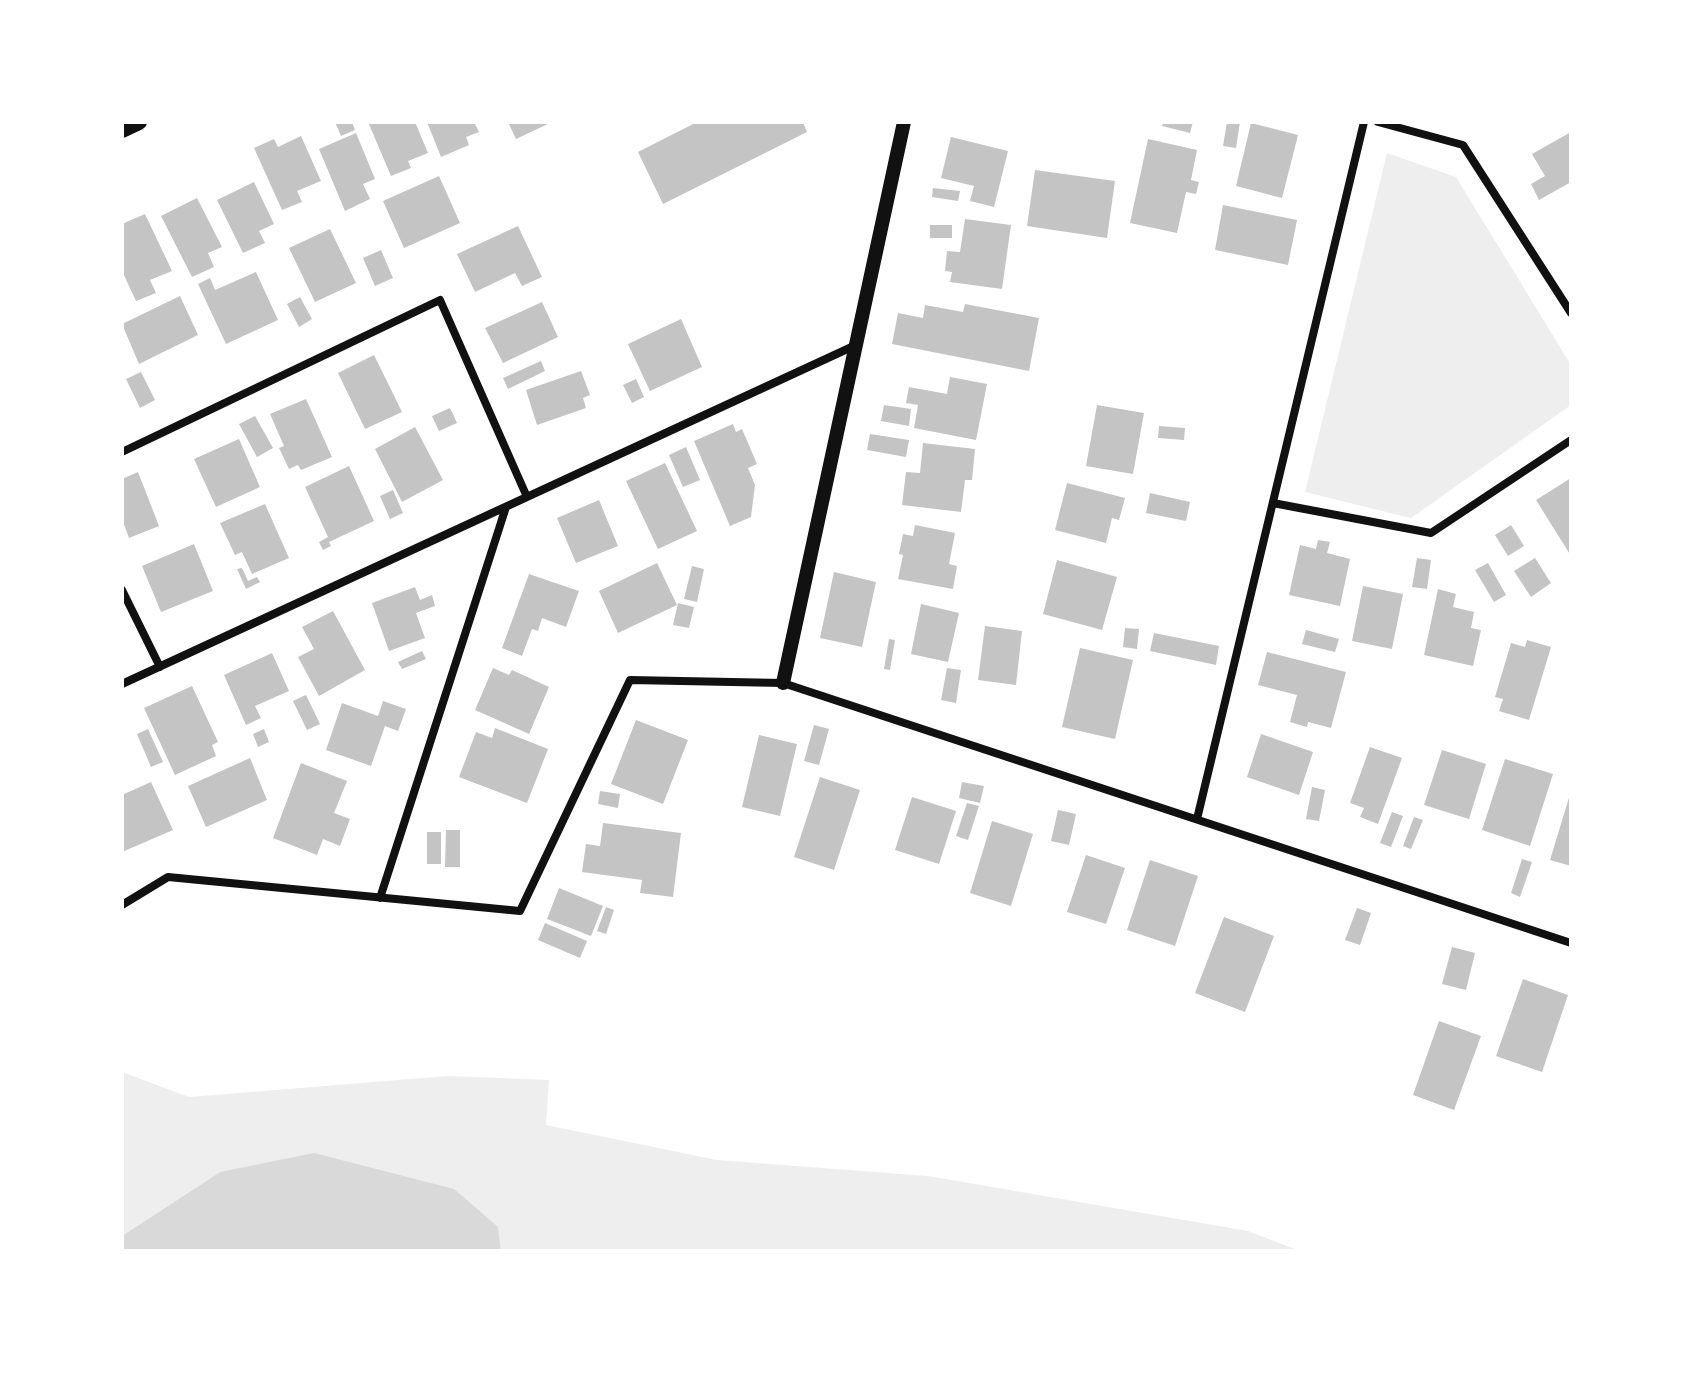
<!DOCTYPE html>
<html>
<head>
<meta charset="utf-8">
<style>
	body { margin:0 }
	#map { position:relative; width:1693px; height:1373px; overflow:hidden; background:#fff; font-family:"Archivo Narrow",sans-serif }
	canvas { display:block }
	.frame { position:absolute; inset:0; border:124px solid #fff; pointer-events:none }
</style>
</head>
<body>
<div id="map">
<canvas width="1693" height="1373"></canvas>
<div class="frame"></div>
</div>
<script>
const g = document.querySelector('canvas').getContext('2d');
g.lineJoin = 'round';
function fill(path, color) {
  g.fillStyle = color;
  g.fill(path, 'evenodd');
}
function toPath(rows) {
  const path = new Path2D();
  for (const r of rows) {
    path.moveTo(r[0], r[1]);
    for (let i = 2; i < r.length; i += 2) path.lineTo(r[i], r[i + 1]);
  }
  return path;
}
function stroke(path, color, width, dash) {
  g.strokeStyle = color;
  g.lineWidth = width;
  g.lineCap = dash ? 'butt' : 'round';
  g.setLineDash(dash || []);
  g.stroke(path);
}
const green = toPath([
	[1387,153,1456,177,1571,365,1571,405,1411,518,1305,492],
	[122,1072,189,1097,448,1076,549,1080,546,1125,717,1160,928,1176,1248,1231,1300,1251,501,1251,498,1227,220,1172,122,1236]
]);
const water = toPath([
	[314,1153,454,1189,498,1227,501,1251,122,1251,122,1236,220,1172]
]);
const building = toPath([
	[335,122,352,122,355,130,341,136],
	[368,122,415,122,428,153,408,161,411,168,391,176],
	[427,122,474,122,479,132,466,137,469,145,441,157],
	[508,122,547,122,548,124,516,139],
	[697,122,803,122,807,132,663,204,638,152],
	[1163,122,1193,122,1190,133,1162,126],
	[1227,122,1240,122,1236,148,1223,146],
	[1251,123,1298,135,1282,198,1236,186],
	[1571,132,1571,182,1539,200,1531,184,1545,176,1532,154],
	[356,133,375,179,363,184,370,199,345,211,319,149],
	[301,136,321,181,297,191,302,202,282,210,254,148,274,139,278,147],
	[951,137,1008,151,994,207,970,201,974,186,941,178],
	[1148,139,1197,150,1191,180,1199,182,1196,194,1186,192,1177,233,1130,223],
	[1035,170,1115,181,1107,238,1027,226],
	[439,176,460,223,404,248,383,201],
	[254,182,274,224,259,231,265,243,243,253,217,200],
	[933,188,960,191,958,201,932,197],
	[197,198,222,247,208,253,214,267,192,277,161,216],
	[1223,205,1297,220,1288,265,1215,250],
	[145,214,172,271,150,280,156,293,136,301,122,271,122,224],
	[965,219,1011,225,1002,289,950,282,952,272,945,271,947,251,960,252],
	[930,225,952,225,952,238,930,238],
	[518,226,542,277,522,286,515,273,475,292,457,254],
	[330,229,356,283,315,302,289,248],
	[381,250,393,278,375,286,363,258],
	[256,272,278,320,226,344,198,284,210,278,215,290],
	[180,296,198,335,139,364,122,324],
	[300,297,312,319,299,327,287,304],
	[542,302,558,337,503,363,485,328],
	[965,304,1039,318,1029,371,892,344,898,313,923,318,925,305,963,312],
	[681,319,702,367,650,391,628,344],
	[374,355,402,412,365,429,338,373],
	[541,361,545,371,508,389,503,378],
	[581,371,590,395,583,398,586,408,537,425,526,390],
	[141,372,155,400,140,408,126,379],
	[950,377,987,384,976,440,914,428,918,405,906,403,909,387,947,394],
	[636,379,644,397,632,403,623,385],
	[306,399,332,457,301,470,298,465,289,469,279,448,284,446,270,414],
	[884,405,911,409,909,426,881,421],
	[1097,405,1144,413,1133,474,1086,466],
	[450,408,457,423,439,431,432,416],
	[255,416,273,448,257,457,239,424],
	[733,424,736,432,742,429,757,464,748,468,755,485,751,517,730,526,694,441],
	[1159,426,1185,428,1184,440,1158,438],
	[415,427,443,480,402,502,375,449],
	[870,434,909,440,906,457,867,450],
	[239,439,260,487,216,507,194,459],
	[923,443,975,449,972,480,965,480,961,512,902,505,906,472,920,473],
	[686,447,700,480,683,487,669,455],
	[665,463,697,531,658,549,626,481],
	[349,466,374,521,329,542,331,546,323,550,319,542,328,537,305,487],
	[138,472,159,526,129,538,122,519,122,479],
	[1571,478,1571,556,1536,500],
	[1067,483,1125,498,1119,520,1112,518,1106,543,1055,530],
	[393,490,403,513,390,519,380,496],
	[1150,493,1190,502,1186,521,1146,513],
	[599,500,618,546,576,563,557,518],
	[265,504,289,558,252,574,242,552,235,555,220,523],
	[915,525,955,533,949,564,957,566,953,589,898,579,903,555,899,554,903,534,913,536],
	[1511,525,1524,546,1508,556,1495,535],
	[1318,540,1330,542,1327,553,1350,559,1340,606,1289,595,1300,545,1316,549],
	[194,544,213,591,161,612,142,566],
	[1417,558,1431,560,1427,589,1412,587],
	[1535,558,1551,583,1531,597,1514,571],
	[1057,560,1117,577,1102,630,1043,614],
	[657,563,677,605,618,633,599,591],
	[1488,563,1506,595,1494,602,1475,570],
	[692,566,704,569,697,602,684,599],
	[242,568,248,581,257,577,260,582,246,589,237,569],
	[834,572,876,582,862,647,820,638],
	[529,574,579,591,566,627,542,618,538,631,532,629,522,656,502,648],
	[1363,586,1403,594,1392,649,1352,641],
	[415,587,420,600,432,595,435,606,416,613,425,638,389,651,372,603],
	[1438,589,1456,594,1453,607,1474,612,1471,628,1481,630,1473,666,1424,655],
	[678,603,694,607,689,628,673,625],
	[921,604,959,613,948,662,911,654],
	[333,611,365,670,319,696,298,657,314,649,302,627],
	[985,626,1022,631,1016,685,978,680],
	[1125,628,1139,629,1137,649,1123,647],
	[1306,630,1339,639,1335,652,1302,644],
	[1154,633,1219,646,1216,665,1150,651],
	[889,639,895,640,890,670,884,669],
	[1527,640,1551,647,1529,720,1499,711,1503,699,1495,697,1511,643,1525,647],
	[1080,648,1133,660,1115,739,1062,727],
	[422,651,426,659,402,669,398,662],
	[1267,652,1346,672,1331,728,1308,722,1307,727,1290,722,1297,695,1258,685],
	[272,653,289,691,255,706,261,718,246,725,224,675],
	[493,668,509,675,512,670,549,687,529,734,475,710],
	[947,668,961,670,956,703,941,700],
	[192,686,218,742,212,745,216,756,175,775,144,708],
	[306,695,320,724,307,730,293,701],
	[383,701,406,709,398,731,385,726,371,766,326,750,342,703,378,716],
	[636,720,688,740,663,804,611,784],
	[814,725,829,729,819,765,804,761],
	[495,728,548,749,527,803,459,777,476,732,492,738],
	[148,729,163,762,151,767,137,734],
	[264,729,269,742,258,747,253,734],
	[1261,734,1313,752,1299,795,1247,777],
	[759,735,797,744,780,816,742,807],
	[1370,747,1402,758,1378,824,1360,817,1364,808,1350,803],
	[1442,750,1486,764,1469,819,1424,805],
	[250,758,267,800,206,827,188,786],
	[1505,759,1553,774,1530,846,1482,830],
	[301,763,347,781,334,813,350,819,340,846,323,839,317,855,273,838],
	[820,777,860,790,834,870,794,857],
	[151,782,173,830,122,852,122,795],
	[962,782,984,786,980,803,959,798],
	[1312,787,1325,790,1319,821,1306,819],
	[600,791,620,794,618,808,598,804],
	[1571,791,1571,866,1550,860],
	[912,797,956,811,939,864,895,850],
	[967,803,979,806,968,840,956,836],
	[1058,810,1076,814,1069,845,1051,841],
	[1392,812,1403,816,1391,847,1380,843],
	[1414,817,1423,820,1411,849,1403,846],
	[992,821,1033,834,1011,906,970,893],
	[603,823,681,833,673,897,640,893,642,880,582,872,586,844,600,846],
	[446,830,460,830,460,867,445,867],
	[427,832,441,832,441,864,427,864],
	[1086,855,1125,868,1106,924,1067,912],
	[1522,859,1532,862,1520,897,1511,893],
	[1150,860,1198,876,1175,946,1127,930],
	[559,888,603,906,591,936,547,919],
	[606,907,614,910,606,934,597,931],
	[1357,908,1371,913,1360,945,1345,940],
	[1224,917,1274,936,1245,1012,1195,993],
	[545,923,587,941,580,958,538,940],
	[1452,947,1475,953,1466,990,1442,984],
	[1523,979,1568,995,1542,1072,1496,1056],
	[1439,1021,1481,1036,1454,1110,1413,1095]
]);
const minor = toPath([
	[1378,122,1463,145,1571,313],
	[122,452,440,300,527,497],
	[1273,503,1431,533,1571,440],
	[122,590,160,667],
	[122,684,856,345],
	[1197,819,1364,122],
	[380,898,506,507],
	[122,905,168,877,520,911,630,680,783,683,1571,943]
]);
const tertiary = toPath([
	[783,683,904,122]
]);
const secondary = toPath([
	[122,130,139,122]
]);
fill(green, '#eee');
fill(water, '#d9d9d9');
fill(building, '#c4c4c4');
stroke(minor, '#111', 8);
stroke(tertiary, '#111', 14);
stroke(secondary, '#111', 16);
</script>
</body>
</html>
